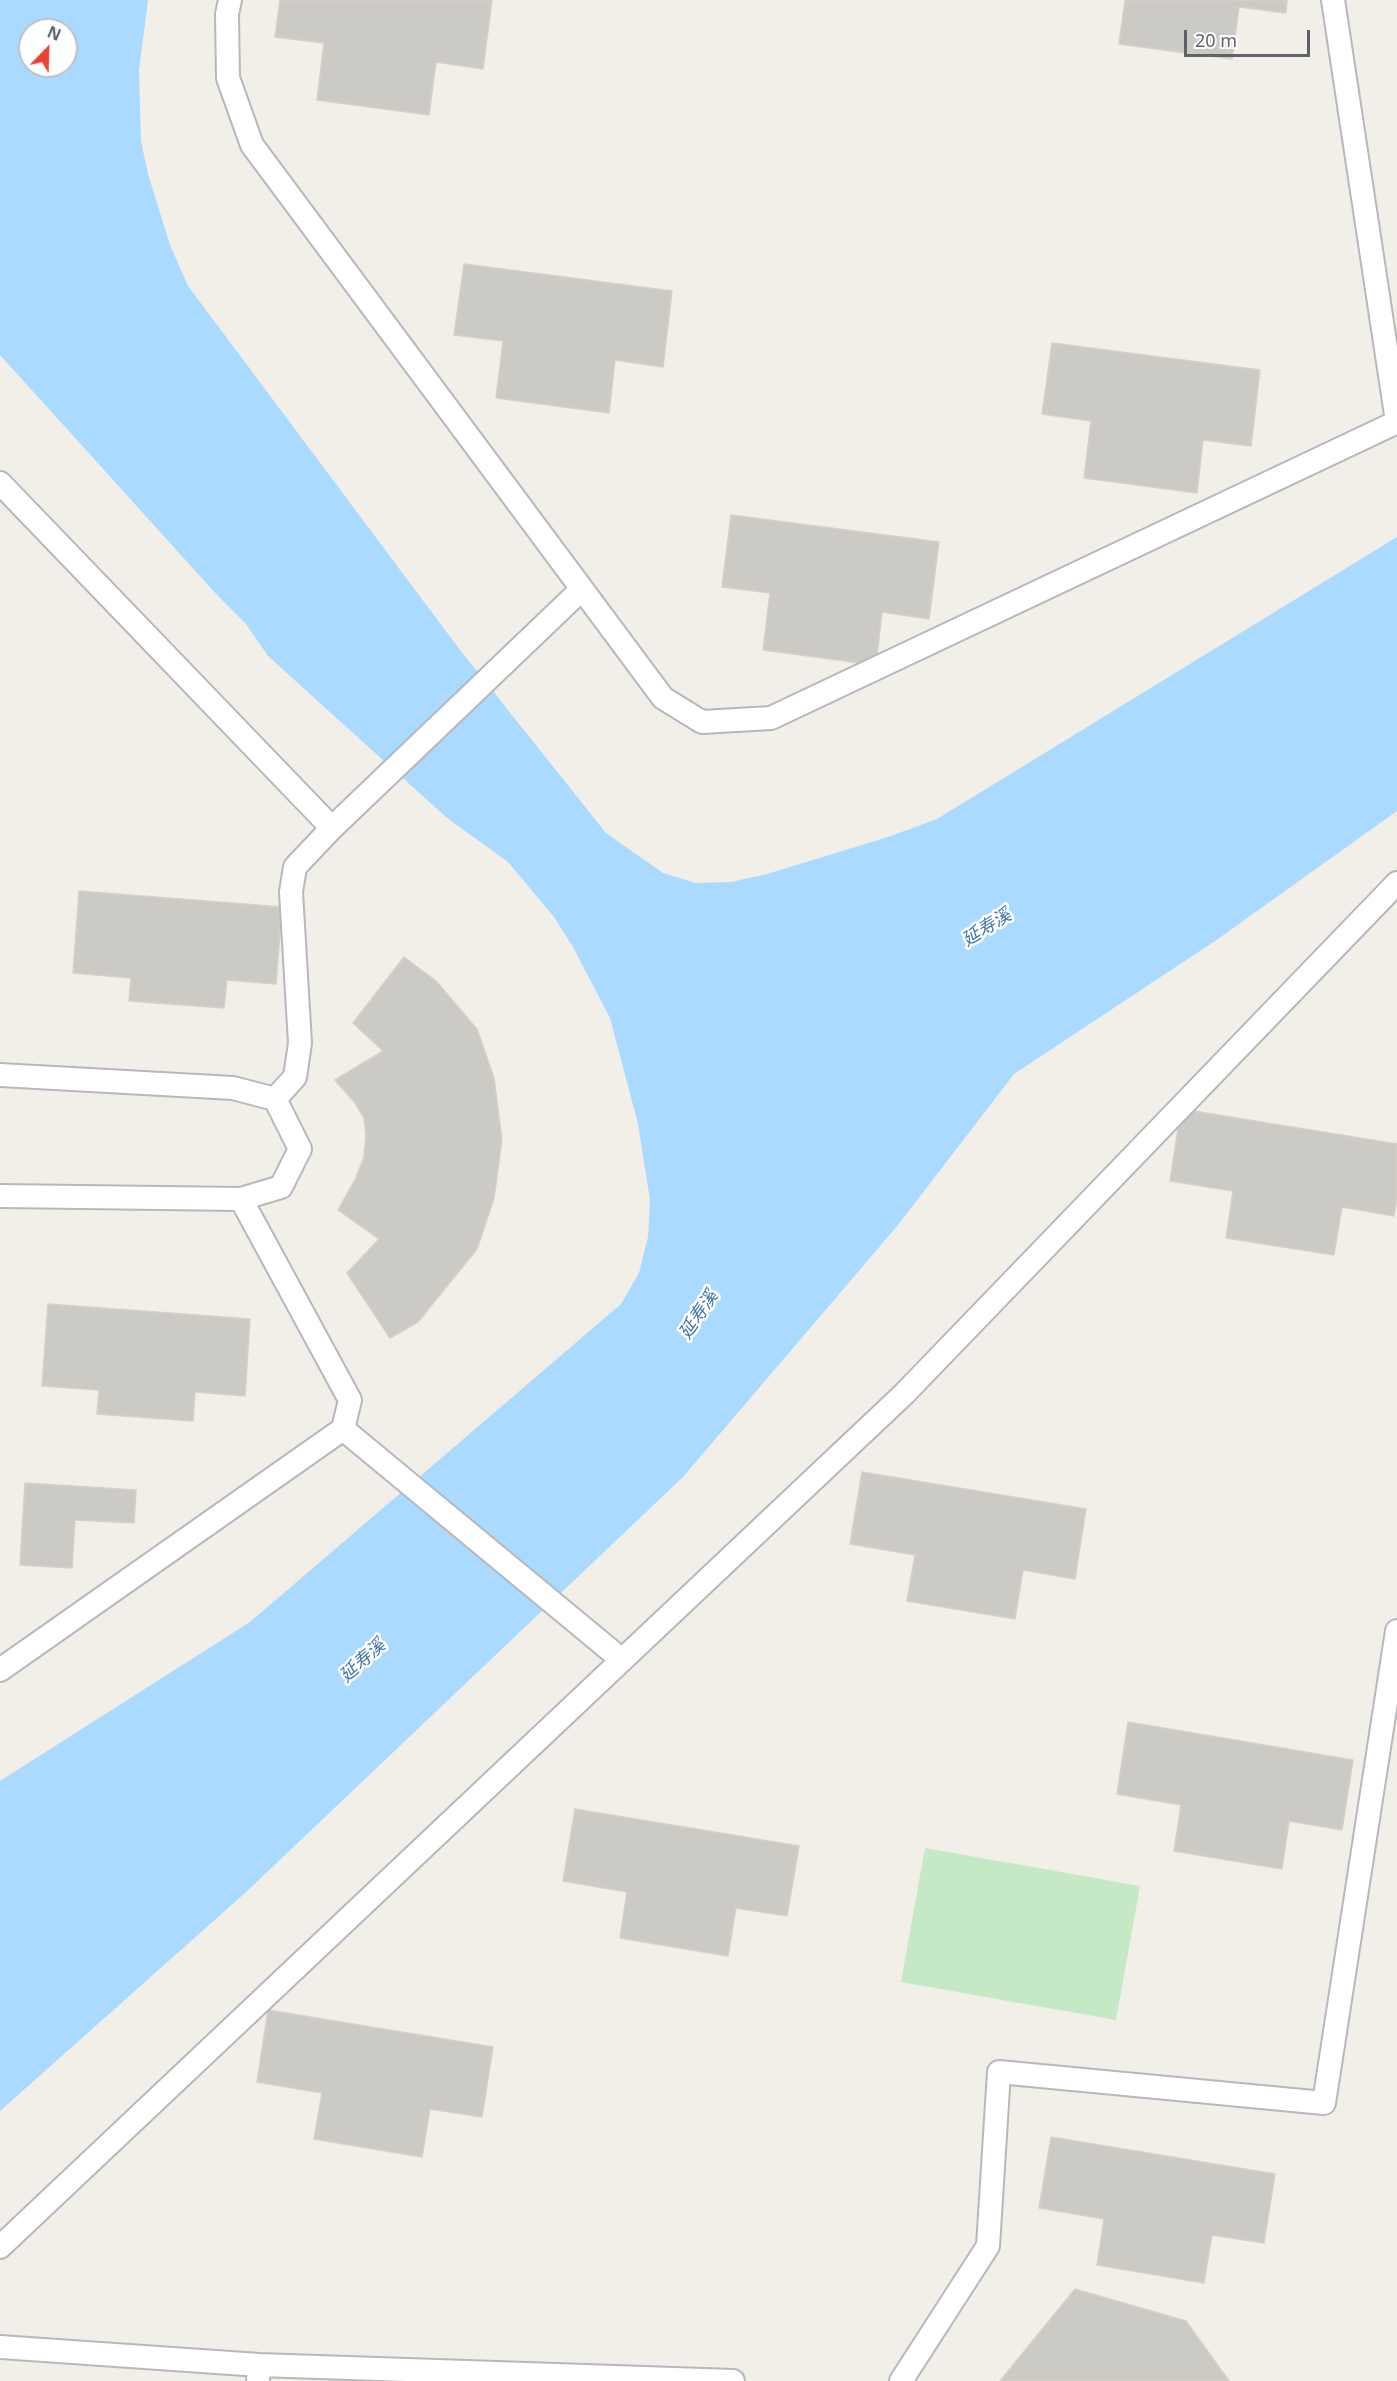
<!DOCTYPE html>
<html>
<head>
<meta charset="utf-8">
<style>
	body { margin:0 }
	#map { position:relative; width:1397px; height:2381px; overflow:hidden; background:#f1efe8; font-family:"Noto Sans",sans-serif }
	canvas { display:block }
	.north { position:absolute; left:18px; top:18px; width:60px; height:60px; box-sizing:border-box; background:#fff; border:2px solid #bfc1c3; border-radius:50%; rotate:23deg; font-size:16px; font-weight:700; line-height:24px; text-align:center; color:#5f6368 }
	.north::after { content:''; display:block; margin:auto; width:21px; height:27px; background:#ea4335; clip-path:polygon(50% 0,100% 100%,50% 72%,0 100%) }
	.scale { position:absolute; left:1184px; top:30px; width:126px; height:27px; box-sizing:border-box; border:3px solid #5f6368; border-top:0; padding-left:8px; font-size:18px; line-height:21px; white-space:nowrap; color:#5f6368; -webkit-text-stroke:4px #fff; paint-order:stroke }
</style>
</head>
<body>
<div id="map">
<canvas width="1397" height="2381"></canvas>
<div class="north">N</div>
<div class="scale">20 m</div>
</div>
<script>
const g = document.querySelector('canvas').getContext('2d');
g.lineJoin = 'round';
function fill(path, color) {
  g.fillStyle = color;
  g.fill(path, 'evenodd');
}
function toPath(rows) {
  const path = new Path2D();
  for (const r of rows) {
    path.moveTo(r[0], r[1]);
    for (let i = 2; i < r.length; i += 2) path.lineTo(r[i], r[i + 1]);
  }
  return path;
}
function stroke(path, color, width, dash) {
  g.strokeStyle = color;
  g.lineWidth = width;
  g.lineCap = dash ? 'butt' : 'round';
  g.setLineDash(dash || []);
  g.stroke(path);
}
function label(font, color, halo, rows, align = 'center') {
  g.font = font + ' "Noto Sans","Noto Sans SC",sans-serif';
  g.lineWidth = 5;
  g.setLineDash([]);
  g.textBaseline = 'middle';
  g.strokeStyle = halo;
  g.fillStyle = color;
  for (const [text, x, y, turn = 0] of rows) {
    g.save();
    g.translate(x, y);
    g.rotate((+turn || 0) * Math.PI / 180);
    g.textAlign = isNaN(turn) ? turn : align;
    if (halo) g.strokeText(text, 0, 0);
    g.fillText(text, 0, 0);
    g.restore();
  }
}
const green = toPath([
	[925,1848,1140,1886,1116,2020,901,1982]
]);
const water = toPath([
	[0,0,148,0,139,70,141,141,148,174,170,245,188,286,460,650,606,833,663,873,696,883,731,882,767,874,888,837,937,819,1397,537,1397,811,1215,941,1014,1074,898,1225,683,1477,245,1893,0,2111,0,1781,250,1622,621,1304,639,1273,648,1237,650,1200,638,1124,610,1018,573,947,554,917,508,862,447,818,268,656,246,624,218,596,0,355],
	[30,30,66,30,66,66,30,66]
]);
const building = toPath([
	[280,0,492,0,483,69,436,62,429,115,317,100,324,43,275,37,280,0],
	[1125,0,1287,0,1286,13,1239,7,1232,59,1119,44,1125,0],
	[464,264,672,291,663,367,615,360,609,413,496,398,503,341,454,335,464,264],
	[1052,343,1260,370,1251,446,1203,440,1197,493,1084,478,1091,421,1042,414,1052,343],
	[731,515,939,542,929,619,882,612,876,665,763,650,770,593,722,587,731,515],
	[79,891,282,907,276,984,227,980,224,1008,129,1001,131,978,73,973,79,891],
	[404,957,436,981,477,1029,494,1078,502,1140,494,1198,477,1249,418,1322,390,1338,347,1273,379,1239,338,1210,356,1178,364,1157,366,1135,364,1118,355,1103,335,1080,383,1051,353,1023,404,957],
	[1181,1109,1397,1144,1397,1198,1394,1216,1342,1207,1334,1255,1226,1238,1233,1191,1170,1181,1181,1109],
	[48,1304,250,1319,245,1396,195,1392,193,1421,97,1414,99,1390,42,1386,48,1304],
	[862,1472,1086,1509,1075,1579,1023,1570,1015,1619,907,1601,915,1555,850,1544,862,1472],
	[25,1483,136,1490,134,1523,75,1520,72,1568,20,1565,25,1483],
	[1128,1722,1353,1760,1342,1830,1289,1821,1282,1869,1174,1851,1181,1805,1117,1794,1128,1722],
	[575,1809,799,1846,787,1916,736,1908,728,1956,620,1938,627,1892,563,1881,575,1809],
	[268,2010,493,2047,482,2117,430,2109,422,2157,314,2139,322,2093,257,2082,268,2010],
	[1051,2137,1275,2174,1264,2243,1212,2235,1204,2283,1097,2265,1104,2219,1039,2208,1051,2137],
	[1075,2289,1186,2321,1229,2381,1000,2381,1075,2289]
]);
const lane = toPath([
	[230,0,227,14,228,78,252,145,663,698,702,722,771,718,1397,422],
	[1333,0,1397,421],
	[0,483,332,828,295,867,291,892,300,1043,295,1077,275,1099],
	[332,828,582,589],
	[0,1075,233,1088,275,1099,300,1149,281,1187,241,1199,0,1196],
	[343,1429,622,1660],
	[0,1670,343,1429,350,1400,241,1199],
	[0,2247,904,1394,1397,883],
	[0,2347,259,2365],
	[258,2381,259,2365,733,2381],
	[901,2381,988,2246,999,2072,1324,2103,1397,1631]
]);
const waterNames = [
	["延寿溪",987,928,-32],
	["延寿溪",699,1315,-56],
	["延寿溪",363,1661,-42]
];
fill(green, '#c5e8c5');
fill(water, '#aadaff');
fill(building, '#cccac5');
stroke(building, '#d6d1c6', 1.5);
stroke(lane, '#b5b8bc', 26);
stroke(lane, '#fff', 22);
label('italic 18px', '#4174aa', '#fff', waterNames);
</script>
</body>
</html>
